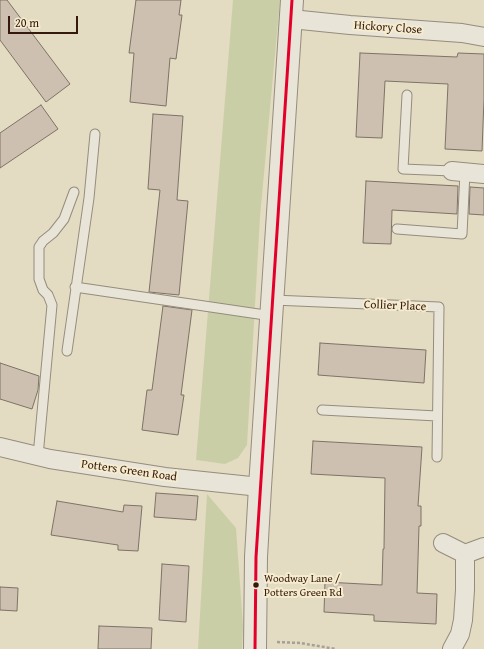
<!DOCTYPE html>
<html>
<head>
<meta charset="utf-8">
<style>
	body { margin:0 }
	#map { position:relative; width:484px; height:649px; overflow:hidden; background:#e3dbc2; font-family:"Gentium Book Plus",serif }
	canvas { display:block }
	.scale { position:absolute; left:8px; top:16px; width:70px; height:18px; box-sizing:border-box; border:2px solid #35190c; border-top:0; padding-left:5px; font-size:12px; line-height:14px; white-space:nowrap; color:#35190c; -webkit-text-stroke:3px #f5eccf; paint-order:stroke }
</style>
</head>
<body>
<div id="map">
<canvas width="484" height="649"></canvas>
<div class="scale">20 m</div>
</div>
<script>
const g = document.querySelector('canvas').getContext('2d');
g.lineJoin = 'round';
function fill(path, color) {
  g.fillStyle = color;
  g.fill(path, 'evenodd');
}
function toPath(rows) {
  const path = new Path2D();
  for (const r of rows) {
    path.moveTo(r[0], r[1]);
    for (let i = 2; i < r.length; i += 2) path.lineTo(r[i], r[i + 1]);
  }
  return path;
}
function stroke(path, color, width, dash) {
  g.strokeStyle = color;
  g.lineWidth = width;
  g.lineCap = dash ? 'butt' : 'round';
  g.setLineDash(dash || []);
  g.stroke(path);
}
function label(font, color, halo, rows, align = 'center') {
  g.font = font + ' "Gentium Book Plus",serif';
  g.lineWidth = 4;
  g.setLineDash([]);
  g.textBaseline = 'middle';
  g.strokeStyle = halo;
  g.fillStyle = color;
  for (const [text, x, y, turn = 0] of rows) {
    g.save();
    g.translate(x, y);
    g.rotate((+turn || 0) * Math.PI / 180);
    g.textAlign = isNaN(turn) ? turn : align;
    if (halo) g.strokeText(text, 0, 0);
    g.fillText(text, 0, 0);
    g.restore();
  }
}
const green = toPath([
	[233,0,280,0,260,217,247,445,238,458,225,464,196,460],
	[207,494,236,528,243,626,242,649,198,649]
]);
const building = toPath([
	[0,0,7,0,70,84,46,102,0,40,0,0],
	[136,0,181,0,179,15,182,15,176,59,170,58,166,106,130,102,134,53,129,53,136,0],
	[360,53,457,57,458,53,484,54,484,99,482,151,445,149,448,84,385,81,382,138,356,137,360,53],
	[41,105,58,129,0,168,0,133,41,105],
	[153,114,183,116,177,200,188,201,179,295,149,292,160,190,148,189,153,114],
	[366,181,458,186,457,214,392,210,391,244,363,243,366,181],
	[470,187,484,188,484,215,469,214,470,187],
	[163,306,192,310,181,395,184,395,178,435,142,430,147,390,152,390,163,306],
	[320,343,426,350,424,383,318,375,320,343],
	[0,363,39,376,38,390,32,409,0,399,0,363],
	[313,441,422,447,418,506,421,506,421,526,419,526,417,593,437,594,436,624,374,621,374,615,324,612,325,582,382,585,383,549,384,549,385,478,311,474,313,441],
	[156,493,198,496,196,520,154,517,156,493],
	[57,501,123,512,124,505,142,506,138,551,118,550,118,545,51,535,57,501],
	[162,564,189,566,186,622,159,620,162,564],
	[0,587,18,588,17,611,0,610,0,587],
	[99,626,152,628,151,649,98,649,99,626]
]);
const path = toPath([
	[277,642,300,643,336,649]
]);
const service = toPath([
	[407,95,403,169,452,171],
	[397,229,462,234,465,172],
	[75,287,272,316],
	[273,300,439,307,437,457],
	[67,351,89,198,95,134],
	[322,410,437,416],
	[38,456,52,305,48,295,43,290,39,279,39,247,43,241,53,233,64,219,74,192]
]);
const minor = toPath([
	[291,19,350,25,462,33,484,37],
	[452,171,484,174],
	[0,447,50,459,165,477,260,487],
	[443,543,465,554,484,547],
	[452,649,460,634,463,620,465,590,465,554]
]);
const tertiary = toPath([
	[255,649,256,557,260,487,292,0]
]);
const bus1 = toPath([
	[255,649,256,557,292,0]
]);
const markers = [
	[256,585,3.5,"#35190c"]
];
const busNames = [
	["Woodway Lane /",264,579],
	["Potters Green Rd",264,593]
];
const streetNames = [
	["Hickory Close",388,28,4],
	["Collier Place",395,306,2],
	["Potters Green Road",129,471,8]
];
fill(green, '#cacea7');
fill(building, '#cec0b0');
stroke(building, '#7c7365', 1);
stroke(service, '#958c7d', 11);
stroke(minor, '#958c7d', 20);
stroke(tertiary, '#958c7d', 24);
stroke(path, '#a6a096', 2.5, [3, 2]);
stroke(service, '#e8e4d7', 9);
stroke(minor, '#e8e4d7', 18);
stroke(tertiary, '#e8e4d7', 22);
stroke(bus1, '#e4002b', 3);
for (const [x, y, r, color] of markers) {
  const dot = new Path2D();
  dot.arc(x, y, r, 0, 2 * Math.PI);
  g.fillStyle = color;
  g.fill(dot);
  stroke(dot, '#f5eccf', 1.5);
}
label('11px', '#35190c', '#f5eccf', busNames, 'left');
label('12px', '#35190c', '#f5eccf', streetNames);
</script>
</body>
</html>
